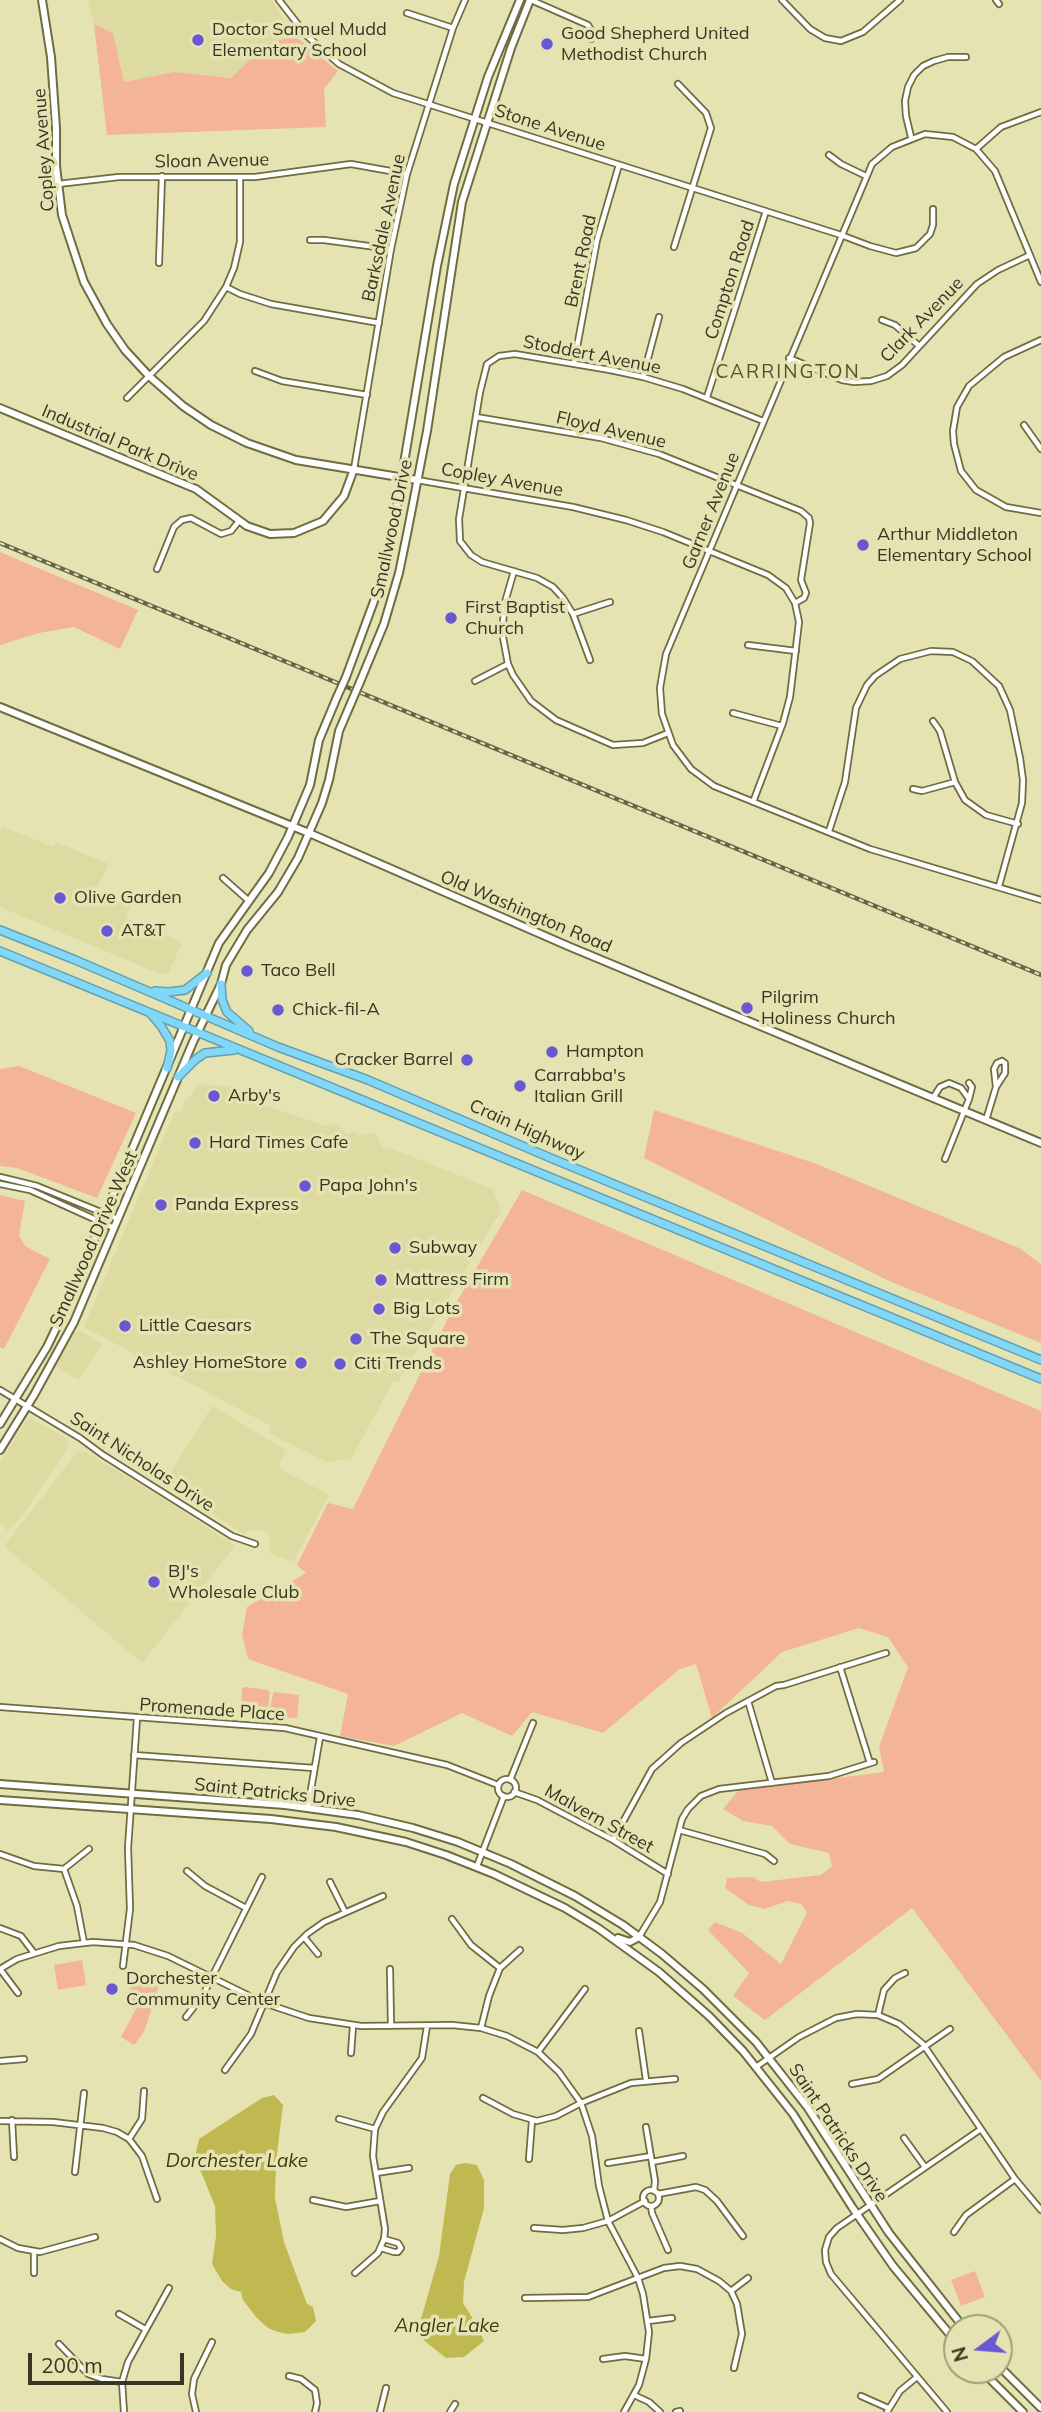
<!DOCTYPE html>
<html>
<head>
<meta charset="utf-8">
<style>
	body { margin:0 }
	#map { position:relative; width:1041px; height:2412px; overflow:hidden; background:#e6e3b3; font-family:Mulish,sans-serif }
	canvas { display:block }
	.north { position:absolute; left:943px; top:2314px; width:70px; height:70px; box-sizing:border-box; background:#e6e3b3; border:2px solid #a09e79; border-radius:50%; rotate:254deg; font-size:19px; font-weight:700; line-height:28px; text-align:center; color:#373623 }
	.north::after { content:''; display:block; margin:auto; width:24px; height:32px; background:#6958d2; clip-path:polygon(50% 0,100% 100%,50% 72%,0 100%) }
	.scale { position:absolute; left:28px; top:2353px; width:156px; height:32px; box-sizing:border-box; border:4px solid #373623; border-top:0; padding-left:9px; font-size:21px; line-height:24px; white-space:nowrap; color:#373623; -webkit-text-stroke:5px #e6e3b3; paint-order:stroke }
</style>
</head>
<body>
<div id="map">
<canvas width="1041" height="2412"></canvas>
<div class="north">N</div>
<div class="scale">200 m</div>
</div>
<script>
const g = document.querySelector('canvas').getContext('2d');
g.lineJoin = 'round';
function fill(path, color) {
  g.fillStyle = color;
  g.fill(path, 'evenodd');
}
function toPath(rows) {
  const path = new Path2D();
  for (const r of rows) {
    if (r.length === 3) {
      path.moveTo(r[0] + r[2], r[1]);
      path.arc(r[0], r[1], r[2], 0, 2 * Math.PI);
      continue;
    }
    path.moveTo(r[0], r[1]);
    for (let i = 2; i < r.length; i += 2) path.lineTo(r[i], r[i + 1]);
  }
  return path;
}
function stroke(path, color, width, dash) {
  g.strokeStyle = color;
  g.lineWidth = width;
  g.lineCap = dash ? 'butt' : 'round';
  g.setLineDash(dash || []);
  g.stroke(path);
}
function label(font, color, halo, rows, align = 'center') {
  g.font = font + ' Mulish,sans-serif';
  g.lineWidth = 7;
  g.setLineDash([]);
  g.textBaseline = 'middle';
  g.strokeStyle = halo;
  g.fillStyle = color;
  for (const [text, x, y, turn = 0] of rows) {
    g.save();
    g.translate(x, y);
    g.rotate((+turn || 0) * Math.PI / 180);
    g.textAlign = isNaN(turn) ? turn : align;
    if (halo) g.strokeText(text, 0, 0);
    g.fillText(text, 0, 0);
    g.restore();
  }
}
const built = toPath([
	[88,0,272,0,295,36,267,44,233,78,174,72,124,82,113,33,94,24],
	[4,827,53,847,56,842,109,864,95,891,131,906,126,918,177,940,181,945,169,972,160,974,0,907,0,830],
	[198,1084,233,1087,240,1097,327,1126,337,1123,347,1135,354,1131,359,1136,375,1132,384,1150,390,1148,493,1189,501,1211,398,1382,394,1380,351,1459,326,1462,269,1433,271,1426,84,1327,175,1111,181,1112,184,1101,190,1097],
	[80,1331,102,1344,78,1380,56,1366,74,1332],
	[212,1406,286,1450,279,1465,281,1469,329,1495,293,1562,270,1553,270,1537,264,1530,249,1530,245,1535,164,1483],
	[31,1418,67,1439,69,1445,28,1508,8,1531,0,1523,0,1462,27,1420],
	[78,1451,86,1452,173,1505,235,1546,142,1663,4,1546]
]);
const green = toPath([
	[94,24,113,33,124,82,174,72,231,78,267,44,295,36,338,71,324,89,326,127,107,135],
	[0,552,138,610,120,649,74,627,39,633,0,645],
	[19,1066,136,1113,97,1198,17,1168,0,1166,0,1069],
	[654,1110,814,1163,1019,1248,1041,1264,1041,1343,889,1281,644,1158],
	[522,1190,1041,1411,1041,2081,912,1908,765,2020,733,1996,749,1973,708,1930,715,1922,742,1933,781,1964,807,1913,801,1904,788,1901,764,1909,749,1905,725,1888,727,1878,753,1877,761,1882,821,1875,832,1866,829,1853,790,1844,772,1826,743,1821,723,1809,738,1791,884,1772,879,1747,908,1667,888,1637,859,1628,782,1652,712,1718,696,1664,680,1669,603,1733,532,1712,512,1736,462,1713,394,1746,340,1736,348,1694,248,1659,242,1635,247,1607,306,1573,297,1565,328,1503,353,1509,452,1310],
	[0,1195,25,1201,19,1235,25,1246,50,1259,4,1349,0,1347],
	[245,1687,268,1690,270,1693,267,1713,263,1715,241,1711,242,1688],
	[275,1692,299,1695,297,1718,271,1716,269,1714,273,1694],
	[82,1960,86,1985,58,1990,54,1965],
	[134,1977,159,1985,144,2032,134,2045,121,2037,137,2007,126,2001],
	[975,2271,985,2297,961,2306,951,2280]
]);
const water = toPath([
	[274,2095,283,2105,276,2162,275,2198,284,2242,307,2304,313,2307,316,2321,305,2332,288,2334,278,2332,268,2328,256,2317,243,2300,241,2292,231,2289,222,2281,212,2264,216,2236,215,2206,195,2157,199,2139,262,2098],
	[465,2163,477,2165,484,2180,484,2208,464,2282,463,2303,478,2327,484,2341,464,2357,446,2358,421,2338,420,2323,439,2256,450,2174,456,2165]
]);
const street = toPath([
	[279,0,307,36,339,64,393,93,841,235,870,246,896,253,916,248,930,234,933,225,933,209],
	[531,0,588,25,591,30,591,39],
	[782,0,810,29,825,38,841,41,863,32,900,0],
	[996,0,999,4],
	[407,13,453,28],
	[911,137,906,116,905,101,908,87,914,75,923,66,934,61,948,57,966,57],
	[976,149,1001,127,1041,112],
	[829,155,841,164,866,176],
	[58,184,119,177,255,177,351,164,407,174],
	[310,240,324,240,391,249],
	[674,247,711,128,706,113,678,84],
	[159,263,162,176],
	[1041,282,995,171,976,149,953,137,925,134,892,147,872,164,666,654,660,688,662,714,673,745,691,769,714,786,870,849,1041,900],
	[226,287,240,294,271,304,379,323],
	[882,320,895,325,918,345],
	[1041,340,1004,357,969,386,957,407,953,431,954,444,961,471,976,490,1006,507,1041,513],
	[789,358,842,380,854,382,871,381,887,376,902,365,977,284,998,270,1030,255],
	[574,363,597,240,619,165],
	[255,371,282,381,367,395],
	[643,377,659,317],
	[707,397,766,211],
	[127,398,204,321,226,287,234,268,240,242,240,177],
	[476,417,601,438,659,454,801,511,809,518,810,523,801,580,806,593,804,598,795,603],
	[1024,425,1041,449],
	[354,469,391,249,407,174,453,28,465,0],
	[417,480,573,507,626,520,663,532,768,575,786,588,795,603,799,622,790,697,783,723,753,802],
	[157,569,174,527,182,520,191,518,221,534,231,531,239,521],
	[514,571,505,602,502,632,508,664,513,675,531,701,556,720,613,745,643,743,668,733],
	[573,614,610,602],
	[748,645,796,651],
	[590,660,573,614,563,598,553,587,537,578,482,562,471,555,460,541,459,519,480,392,487,364,499,356,515,354,610,370,643,377,683,389,763,421],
	[475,681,508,664],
	[733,713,782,726],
	[933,721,940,731,955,782,965,800,986,815,1018,824],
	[913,789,922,791,955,782],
	[829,831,845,782,856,708,867,685,875,676,900,659,931,651,953,652,972,661,999,686,1010,710,1020,758,1023,780,1022,803,999,886],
	[223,878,249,901],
	[1002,1061,1005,1063,1005,1073,996,1087,994,1069,997,1063,1002,1061],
	[933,1098,940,1087,949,1083,961,1088,969,1099,945,1159],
	[969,1099,972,1087,969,1083],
	[986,1120,996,1087],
	[0,1177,37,1186,118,1219],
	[0,1184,30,1190,114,1228],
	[0,1390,80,1438,103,1455,232,1536,255,1544],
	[840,1667,870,1763],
	[748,1701,772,1783],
	[0,1707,285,1728,447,1765,498,1785],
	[134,1755,314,1768],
	[507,1788,9],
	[510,1780,533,1723],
	[514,1792,537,1800,613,1840,668,1874],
	[308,1807,320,1737],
	[679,1830,765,1854,774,1861],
	[613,1840,652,1769,681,1743,726,1713,776,1686,784,1685,886,1653],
	[0,1854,34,1866,64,1869,77,1906,84,1943],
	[477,1866,504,1796],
	[64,1869,89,1849],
	[187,1871,205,1886,246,1908],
	[330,1882,345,1912],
	[452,1919,471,1945,500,1968],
	[0,1928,21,1936,34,1953],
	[304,1937,318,1954],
	[639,1937,660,1902,682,1819,688,1809,701,1796,719,1789,829,1776,874,1762],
	[123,1966,130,1909,128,1848,137,1718],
	[0,1969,17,1959,59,1946,93,1942,134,1945,168,1956,264,2003,309,2018,361,2026,452,2025,481,2028,507,2036,538,2052,559,2072,581,2103,592,2136,599,2186,608,2221,638,2278,643,2294,649,2332,646,2359,639,2385,624,2412],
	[0,1969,18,1993],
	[390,1969,391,2026],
	[878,2015,884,1990,895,1978,905,1973],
	[186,2017,203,1995,262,1877],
	[481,2028,489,1996,500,1968,520,1950],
	[639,2031,646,2080],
	[538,2052,585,1989],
	[351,2053,353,2026],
	[0,2061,24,2059],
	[756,2067,799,2037,836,2018,857,2014,878,2015,899,2024,923,2044,981,2129,837,2228,829,2237,825,2250,826,2262,831,2274,947,2412],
	[225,2070,251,2034,277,1972,294,1947,307,1934,324,1922,383,1896],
	[852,2084,878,2079,950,2029],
	[483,2098,513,2114,537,2121,556,2116,581,2103,631,2083,675,2079],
	[339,2119,375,2129],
	[12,2120,14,2157],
	[0,2121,53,2122,103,2128,117,2132,129,2139,142,2156,157,2199],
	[646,2127,655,2181,654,2191],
	[981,2129,1015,2179,1041,2210],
	[904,2138,925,2167],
	[129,2139,142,2119,144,2091],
	[529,2159,532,2121],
	[652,2162,683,2156],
	[608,2163,651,2156],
	[75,2172,84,2093],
	[376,2173,409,2168],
	[651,2198,8],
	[658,2194,696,2187,705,2190,717,2201,743,2236],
	[313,2200,346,2207,380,2201],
	[651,2206,652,2213,668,2250],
	[534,2228,563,2230,583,2228,608,2221,645,2201],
	[954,2232,966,2215,1015,2179],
	[0,2239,18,2248,40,2252,95,2237],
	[381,2248,394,2252,398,2252,401,2248,398,2243,384,2239],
	[34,2273,34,2251],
	[355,2273,378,2253,384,2239,385,2229,373,2156,375,2129,383,2112,422,2058,427,2026],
	[731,2291,748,2278],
	[525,2298,588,2297,664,2268,680,2266,697,2269,719,2281,731,2291,737,2304,742,2334,734,2368],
	[119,2314,145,2329],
	[648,2321,672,2318],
	[59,2344,88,2374,102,2379,122,2382],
	[603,2359,625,2356,646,2359],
	[289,2376,301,2379,315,2390,317,2403,315,2412],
	[634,2395,649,2402,660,2412],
	[861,2396,888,2408],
	[124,2412,122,2382,128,2362,169,2288],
	[196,2412,192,2394,194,2379,212,2342],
	[380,2412,386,2388],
	[450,2412,455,2404],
	[676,2412,680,2411],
	[887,2412,900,2391,917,2377]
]);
const secondary = toPath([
	[42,0,51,57,56,128,56,166,62,215,84,282,107,324,125,350,149,376,183,406,211,425,247,443,296,460,417,480],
	[0,408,196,489,247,526,270,534,294,533,323,521,344,496,354,469],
	[346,677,377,593,397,505,437,266,454,184,488,77,520,0],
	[360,682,384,624,399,573,408,529,427,431,462,202,511,48,530,0],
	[0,707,309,833,568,946,1041,1143],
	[0,1424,47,1347,61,1318,219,943,269,873,288,837,310,785,319,740,337,697],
	[0,1450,34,1395,74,1322,193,1042,221,984,226,965,247,930,278,892,298,858,322,803,329,780,339,731,351,703],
	[0,1784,285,1805,358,1815,413,1828,458,1842,511,1864,575,1896,623,1925,662,1954,703,1989,756,2042,808,2108,889,2233,964,2328],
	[0,1800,271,1819,336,1827,406,1842,446,1855,494,1874,565,1908,598,1928,659,1972,709,2016,743,2051,793,2114,852,2207,893,2266,957,2343],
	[618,1938,630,1942,639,1937],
	[999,2366,1041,2408],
	[981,2370,1023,2412]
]);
const highway = toPath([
	[0,930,73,959,278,1047,368,1080,553,1159,1041,1360],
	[0,951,1041,1379],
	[221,984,222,1000,227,1012,249,1031],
	[155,991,169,992,185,990,207,973],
	[151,1014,161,1026,170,1041,171,1051,167,1068],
	[178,1077,196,1059,205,1053,234,1050]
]);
const rail = toPath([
	[0,543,1041,975]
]);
const secondaryBridge = toPath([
	[337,697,346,677],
	[351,703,360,682]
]);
const markers = [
	[198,40,7,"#6958d2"],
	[547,44,7,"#6958d2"],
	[863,545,7,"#6958d2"],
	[451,618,7,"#6958d2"],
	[60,898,7,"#6958d2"],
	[107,931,7,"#6958d2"],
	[247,971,7,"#6958d2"],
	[747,1008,7,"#6958d2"],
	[278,1010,7,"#6958d2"],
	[552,1052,7,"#6958d2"],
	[467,1060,7,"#6958d2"],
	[520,1086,7,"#6958d2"],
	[214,1096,7,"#6958d2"],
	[195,1143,7,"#6958d2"],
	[305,1186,7,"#6958d2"],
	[161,1205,7,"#6958d2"],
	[395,1248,7,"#6958d2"],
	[381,1280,7,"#6958d2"],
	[379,1309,7,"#6958d2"],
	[125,1326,7,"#6958d2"],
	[356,1339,7,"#6958d2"],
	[301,1363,7,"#6958d2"],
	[340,1364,7,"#6958d2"],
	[154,1582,7,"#6958d2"],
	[112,1989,7,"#6958d2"]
];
const poiNames = [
	["Doctor Samuel Mudd",212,30],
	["Elementary School",212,51],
	["Good Shepherd United",561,34],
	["Methodist Church",561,55],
	["Arthur Middleton",877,535],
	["Elementary School",877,556],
	["First Baptist",465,608],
	["Church",465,629],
	["Olive Garden",74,898],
	["AT&T",121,931],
	["Taco Bell",261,971],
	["Pilgrim",761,998],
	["Holiness Church",761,1019],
	["Chick-fil-A",292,1010],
	["Hampton",566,1052],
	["Cracker Barrel",453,1060,"right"],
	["Carrabba's",534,1076],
	["Italian Grill",534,1097],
	["Arby's",228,1096],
	["Hard Times Cafe",209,1143],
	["Papa John's",319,1186],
	["Panda Express",175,1205],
	["Subway",409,1248],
	["Mattress Firm",395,1280],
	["Big Lots",393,1309],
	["Little Caesars",139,1326],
	["The Square",370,1339],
	["Ashley HomeStore",287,1363,"right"],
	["Citi Trends",354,1364],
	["BJ's",168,1572],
	["Wholesale Club",168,1593],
	["Dorchester",126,1979],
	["Community Center",126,2000]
];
const streetNames = [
	["Stone Avenue",550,128,18],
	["Copley Avenue",44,150,-94],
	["Sloan Avenue",212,161,-1],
	["Barksdale Avenue",384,228,-78],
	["Brent Road",581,261,-78],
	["Compton Road",730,280,-72],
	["Clark Avenue",922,320,-46],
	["Stoddert Avenue",592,355,11],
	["Floyd Avenue",611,430,13],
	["Industrial Park Drive",120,443,23],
	["Copley Avenue",502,480,10],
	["Garner Avenue",711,511,-68],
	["Smallwood Drive",392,529,-78],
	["Old Washington Road",526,912,23],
	["Crain Highway",527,1130,24],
	["Smallwood Drive West",94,1239,-66],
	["Saint Nicholas Drive",142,1462,33],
	["Promenade Place",212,1710,4],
	["Saint Patricks Drive",275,1793,6],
	["Malvern Street",599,1819,29],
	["Saint Patricks Drive",838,2133,56]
];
const neighbourhoodNames = [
	["CARRINGTON",788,372]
];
const waterNames = [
	["Dorchester Lake",237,2161],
	["Angler Lake",447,2326]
];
fill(built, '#dddaa2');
fill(green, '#f3b498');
fill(water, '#c0b850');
stroke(street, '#6f6c40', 8);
stroke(secondary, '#6f6c40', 10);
stroke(highway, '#679fad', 10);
stroke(street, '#fff', 4.5);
stroke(secondary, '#fff', 6);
stroke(highway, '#81d7f8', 7);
stroke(rail, '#666449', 4.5);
stroke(rail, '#e6e3b3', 2, [5]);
stroke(secondaryBridge, '#6f6c40', 10, []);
stroke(secondaryBridge, '#fff', 6);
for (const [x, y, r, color] of markers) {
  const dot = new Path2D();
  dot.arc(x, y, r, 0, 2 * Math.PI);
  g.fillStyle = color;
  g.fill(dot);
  stroke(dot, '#e6e3b3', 2.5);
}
label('18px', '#373623', '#e6e3b3', poiNames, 'left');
label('18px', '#373623', '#e6e3b3', streetNames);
g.letterSpacing = '2px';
label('19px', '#565328', '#e6e3b3', neighbourhoodNames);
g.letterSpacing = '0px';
label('italic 19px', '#3e3b0e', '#e6e3b3', waterNames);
</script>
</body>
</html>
